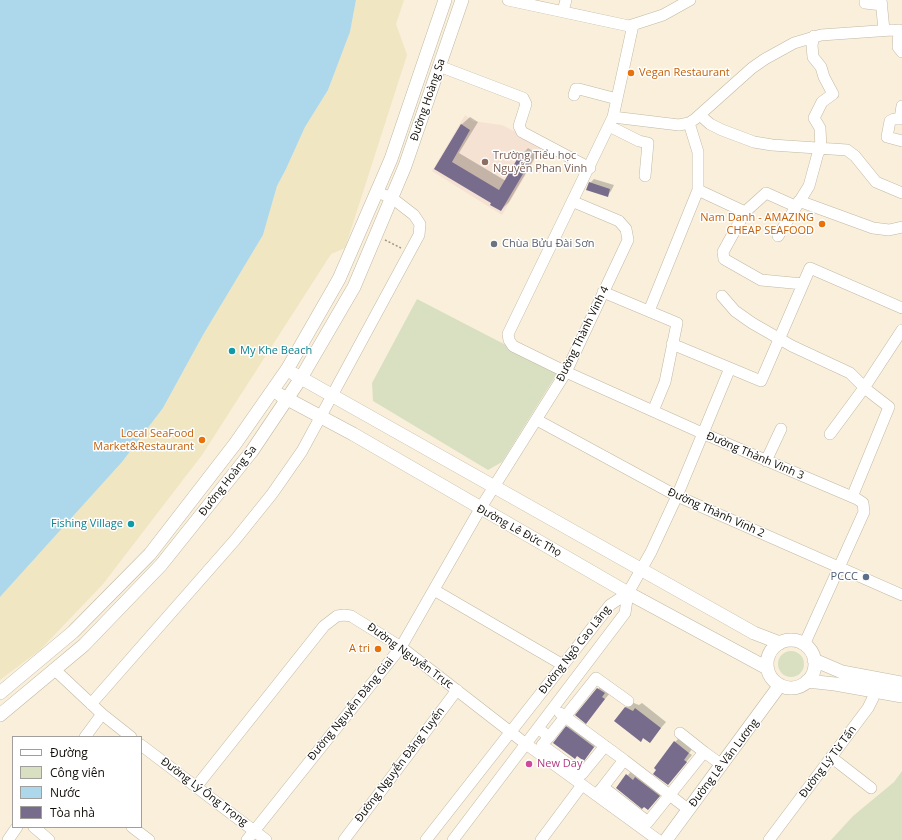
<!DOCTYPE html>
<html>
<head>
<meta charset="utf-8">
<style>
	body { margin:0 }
	#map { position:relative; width:902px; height:840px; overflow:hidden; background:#f9efda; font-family:"Open Sans",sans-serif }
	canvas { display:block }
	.legend { position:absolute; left:12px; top:736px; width:130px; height:92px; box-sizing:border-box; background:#fff; border:1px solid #a09f9c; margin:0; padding:5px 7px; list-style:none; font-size:12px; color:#110e07 }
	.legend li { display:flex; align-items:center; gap:8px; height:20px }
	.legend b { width:20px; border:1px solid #a09f9c }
</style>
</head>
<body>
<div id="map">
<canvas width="902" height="840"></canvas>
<ul class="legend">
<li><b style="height:5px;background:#fff"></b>Đường</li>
<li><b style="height:11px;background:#d9e0c2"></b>Công viên</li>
<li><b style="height:11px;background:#add8eb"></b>Nước</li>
<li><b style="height:11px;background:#786c8d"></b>Tòa nhà</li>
</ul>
</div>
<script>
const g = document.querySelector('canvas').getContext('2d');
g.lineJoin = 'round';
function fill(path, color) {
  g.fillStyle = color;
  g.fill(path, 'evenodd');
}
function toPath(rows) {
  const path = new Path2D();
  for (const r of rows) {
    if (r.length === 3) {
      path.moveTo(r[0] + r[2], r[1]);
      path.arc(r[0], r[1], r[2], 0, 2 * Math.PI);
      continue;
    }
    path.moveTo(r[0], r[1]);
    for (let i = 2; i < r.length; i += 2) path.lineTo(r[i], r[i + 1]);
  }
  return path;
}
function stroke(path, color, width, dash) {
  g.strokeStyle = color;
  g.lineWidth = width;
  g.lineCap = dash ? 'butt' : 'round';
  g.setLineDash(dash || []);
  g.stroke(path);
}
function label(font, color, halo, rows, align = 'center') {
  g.font = font + ' "Open Sans",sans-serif';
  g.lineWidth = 3;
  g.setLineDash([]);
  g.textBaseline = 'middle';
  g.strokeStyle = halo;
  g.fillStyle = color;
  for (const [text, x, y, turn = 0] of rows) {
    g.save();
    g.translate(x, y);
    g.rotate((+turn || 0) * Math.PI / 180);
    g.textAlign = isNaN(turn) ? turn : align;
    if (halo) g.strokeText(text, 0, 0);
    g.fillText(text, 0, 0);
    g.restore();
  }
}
const education = toPath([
	[465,115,473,121,502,125,543,146,502,215,432,171]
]);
const green = toPath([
	[417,299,558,372,502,462,488,470,373,401,372,383],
	[791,664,13],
	[902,771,902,840,831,840,853,816,894,782]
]);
const sand = toPath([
	[356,0,404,0,396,24,407,55,345,248,331,254,202,455,103,584,40,650,0,680,0,597,122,462,163,408,203,335,263,235,277,186,286,169,305,127,328,90,350,32]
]);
const water = toPath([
	[0,0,356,0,350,32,328,90,305,127,286,169,277,186,263,235,203,335,163,408,122,462,0,597]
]);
const shadow = toPath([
	[470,117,478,122,459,153,506,181,520,157,528,148,537,154,509,202,501,210,492,202,435,169,461,125],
	[594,179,614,185,611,191,608,195,590,183],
	[604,682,610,693,586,722,577,715],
	[631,702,639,705,642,703,666,722,649,742,625,708],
	[573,721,600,740,584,760,567,727],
	[681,736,694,747,689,753,692,755,668,784,675,742],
	[633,769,665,790,648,809,617,788]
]);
const building = toPath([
	[461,124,470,130,452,162,499,190,519,156,530,162,501,211,490,205,491,203,434,169],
	[589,182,610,189,608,197,586,190],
	[597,688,605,693,602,697,605,699,586,724,575,715],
	[625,707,633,711,635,708,661,728,650,743,643,738,641,742,614,721],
	[566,726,594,747,584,761,577,756,575,759,553,743],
	[674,741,689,753,684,760,687,762,668,785,653,774,656,770,654,768],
	[626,774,633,780,635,777,660,796,648,810,644,807,642,809,616,788]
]);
const path = toPath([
	[385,240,401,248]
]);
const minor = toPath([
	[508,0,629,26,663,15,690,0],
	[865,0,865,3,882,5],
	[881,0,884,30],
	[563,11,566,0],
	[633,25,613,117,508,334,509,340,513,346,566,372,702,433,857,499,863,503,864,512,804,645],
	[899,30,898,47,902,52],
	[814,36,812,45,813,57,821,67,824,77,833,94,822,102,814,118,820,128,821,149],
	[439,66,523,98,526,104,519,126,522,132,590,168],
	[574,95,576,89,579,89,617,99],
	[902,106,900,119,894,119,890,121,887,137,902,141],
	[700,115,710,124,722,130,754,142,772,145,847,150,855,156,876,182,902,193],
	[613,117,679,125,689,123,695,119,752,68,765,59,794,43,821,35,892,30,902,31],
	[689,123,698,152,698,190],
	[609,126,639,141,648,143,645,176],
	[799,201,873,228,889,230,902,227],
	[745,212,723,252,724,259,761,280,803,284],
	[778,236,809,186,818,153,821,149],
	[603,292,677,323,665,382,653,411],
	[722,296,735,311,752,323,792,346,850,373,867,390,889,407,852,497],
	[649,311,698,190,745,212,766,193,795,206],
	[672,344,761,381,810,268,902,308],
	[537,420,677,496,902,595],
	[830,434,864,388,902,330],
	[766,461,781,429],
	[434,590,563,665],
	[54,669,102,714,131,737],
	[91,704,235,540,272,494,302,451,419,235,420,224,414,215,392,198,377,192],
	[560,713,624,760],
	[543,732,549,737,542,745,582,774,605,746],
	[85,737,102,714],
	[549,737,596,678,628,701],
	[141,745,266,840],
	[704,752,722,765],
	[831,757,871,788],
	[196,787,324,626,337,616,344,615,351,616,401,647,526,744,658,840],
	[603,787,624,760,689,810],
	[596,795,603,787,648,822,704,752,680,733],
	[34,827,49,840],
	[132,827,149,840],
	[8,840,17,827],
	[247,840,401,647,480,509,566,372,628,240,626,229,619,221,574,202],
	[344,840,457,690],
	[426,840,610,605,628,593],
	[453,840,625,613,628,593,651,552,677,496,730,368],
	[541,840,582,785],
	[769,840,868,708,873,698,875,683]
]);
const major = toPath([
	[294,374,754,633,780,643],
	[280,395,353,434,628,593,767,668],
	[791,664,24],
	[814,660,842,672,902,683],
	[807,681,835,684,902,696],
	[0,693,73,632,150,554,235,444,288,368,339,279,391,159,445,0],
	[0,715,84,645,161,565,252,451,301,378,354,287,405,166,462,0],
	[666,840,780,685]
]);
const markers = [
	[631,73,4,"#e8710a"],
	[485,162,4,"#8d6e63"],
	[822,224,4,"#e8710a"],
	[494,244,4,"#6b7280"],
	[232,351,4,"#0f9aa8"],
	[202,440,4,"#e8710a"],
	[131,524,4,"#0f9aa8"],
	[866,577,4,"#5c6f8a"],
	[378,649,4,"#e8710a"],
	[529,764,4,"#d1479c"]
];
const foodNames = [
	["Vegan Restaurant",639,73,"left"],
	["Nam Danh - AMAZING",814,218],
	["CHEAP SEAFOOD",814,231],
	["Local SeaFood",194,434],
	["Market&Restaurant",194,447],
	["A tri",370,649]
];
const streetNames = [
	["Đường Hoàng Sa",428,100,-71],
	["Đường Thành Vinh 4",583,334,-64],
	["Đường Thành Vinh 3",755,456,23],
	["Đường Hoàng Sa",228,481,-52],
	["Đường Thành Vinh 2",716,513,24],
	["Đường Lê Đức Thọ",519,531,29],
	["Đường Ngô Cao Lãng",575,650,-52],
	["Đường Nguyễn Trực",410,656,36],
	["Đường Nguyễn Đăng Giai",351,709,-51],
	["Đường Lý Từ Tấn",828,762,-53],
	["Đường Lê Văn Lương",724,763,-53],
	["Đường Nguyễn Đăng Tuyến",400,765,-53],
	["Đường Lý Ông Trọng",204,792,37]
];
const educationNames = [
	["Trường Tiểu học",493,156],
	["Nguyễn Phan Vinh",493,169]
];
const worshipNames = [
	["Chùa Bửu Đài Sơn",502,244]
];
const cultureNames = [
	["My Khe Beach",240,351],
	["Fishing Village",123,524,"right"]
];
const serviceNames = [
	["PCCC",858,577]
];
const hotelNames = [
	["New Day",537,764]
];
fill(education, '#f6e2d3');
fill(green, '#d9e0c2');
fill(sand, '#f0e6c1');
fill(water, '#add8eb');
fill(shadow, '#0003');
fill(building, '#786c8d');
stroke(minor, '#c1b8a3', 12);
stroke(major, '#c1b8a3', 14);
stroke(path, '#a19a8a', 1.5, [2, 2]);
stroke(minor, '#fff', 11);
stroke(major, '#fff', 13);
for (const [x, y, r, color] of markers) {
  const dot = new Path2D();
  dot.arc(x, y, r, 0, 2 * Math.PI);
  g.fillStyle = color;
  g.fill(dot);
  stroke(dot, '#fff', 1.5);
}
label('11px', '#c56008', '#fff', foodNames, 'right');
label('11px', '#110e07', '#fff', streetNames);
label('11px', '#785e54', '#fff', educationNames, 'left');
label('11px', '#5b616d', '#fff', worshipNames, 'left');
label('11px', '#0d838f', '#fff', cultureNames, 'left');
label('11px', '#4e5e75', '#fff', serviceNames, 'right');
label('11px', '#b23c85', '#fff', hotelNames, 'left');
</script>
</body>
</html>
